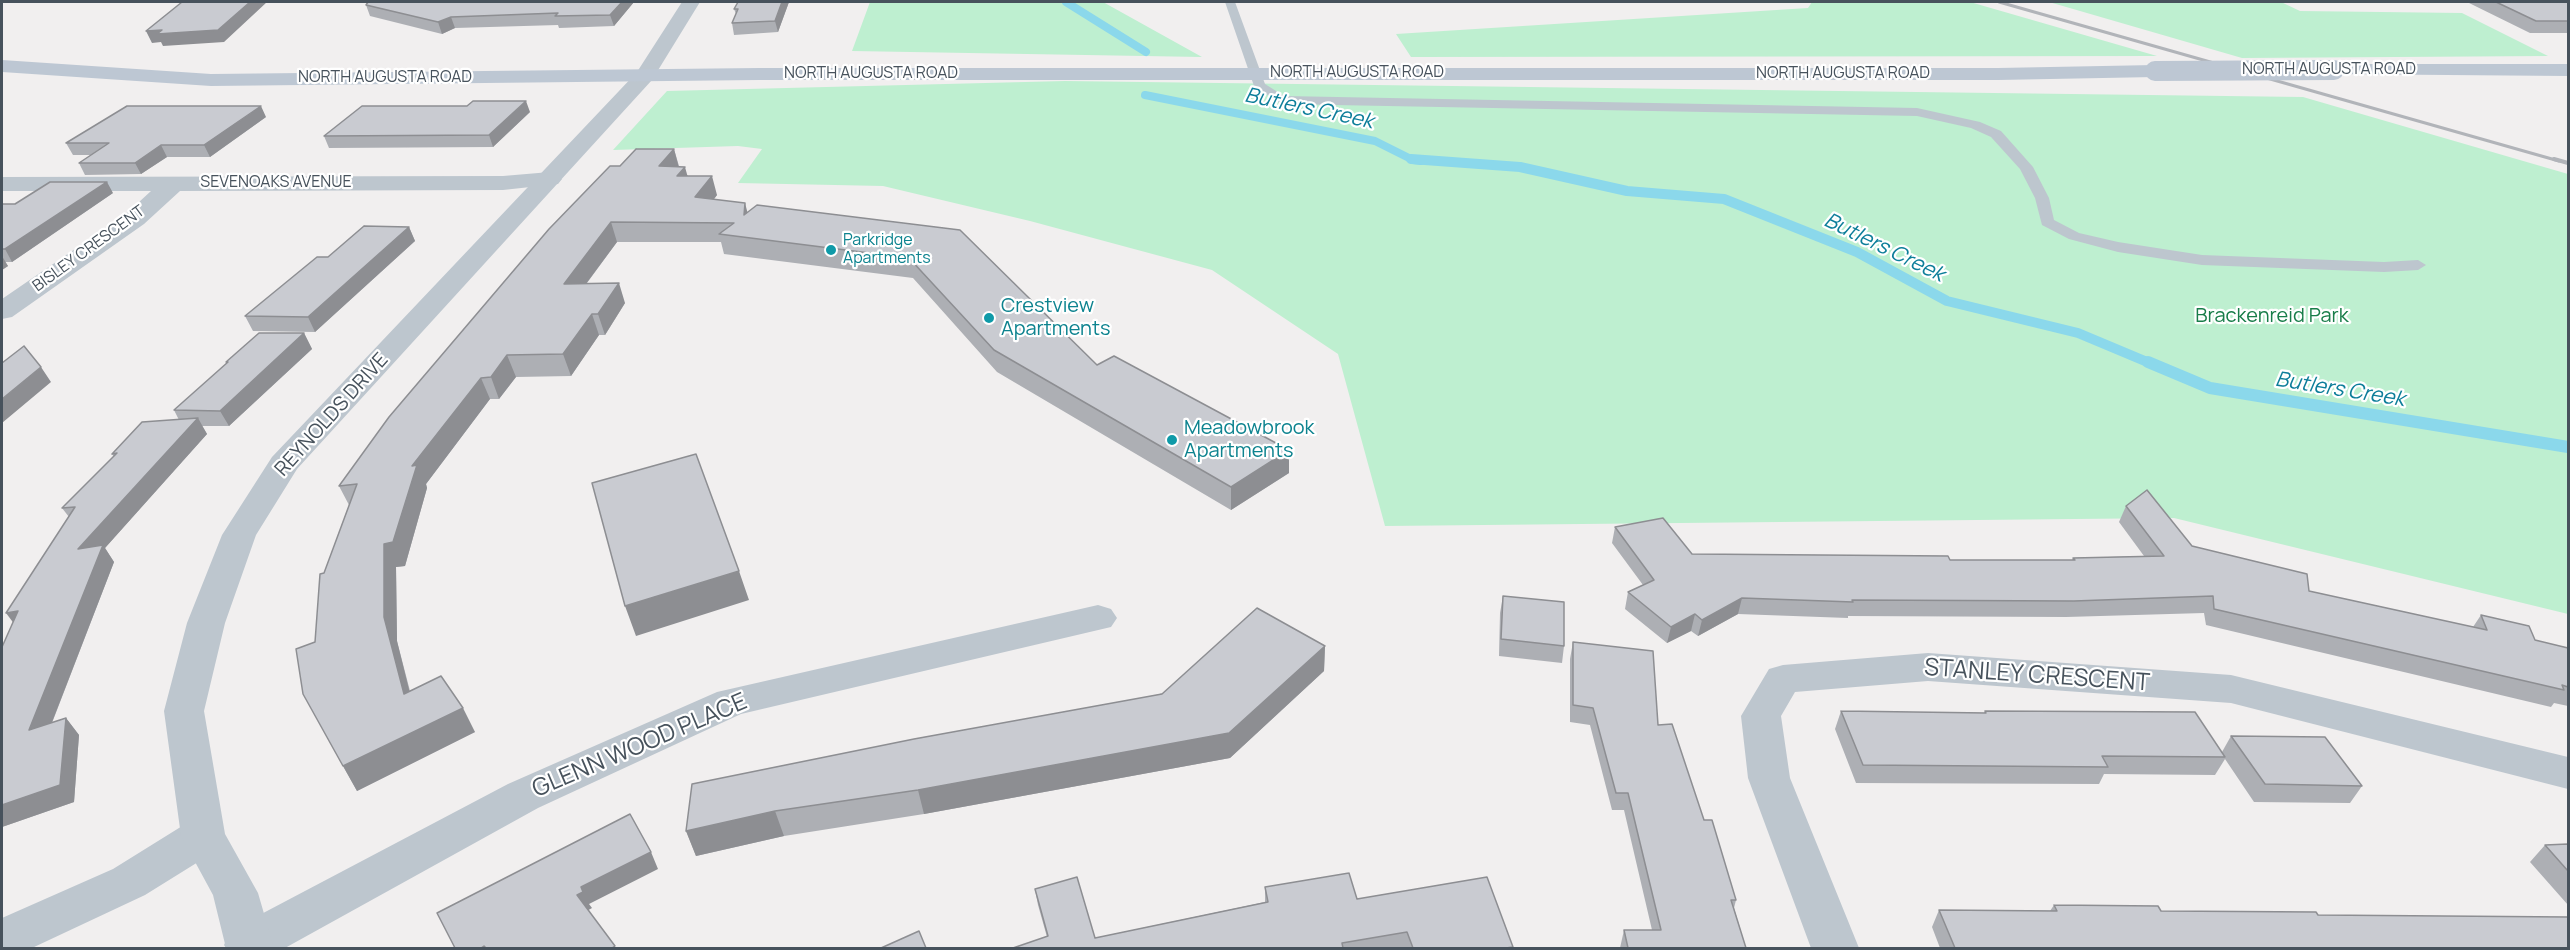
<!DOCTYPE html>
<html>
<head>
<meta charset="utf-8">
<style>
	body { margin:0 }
	#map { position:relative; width:2570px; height:950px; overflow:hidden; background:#f1efef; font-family:Manrope,sans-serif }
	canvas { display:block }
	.frame { position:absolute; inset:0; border:3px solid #47525c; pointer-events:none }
</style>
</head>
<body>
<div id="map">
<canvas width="2570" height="950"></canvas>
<div class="frame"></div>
</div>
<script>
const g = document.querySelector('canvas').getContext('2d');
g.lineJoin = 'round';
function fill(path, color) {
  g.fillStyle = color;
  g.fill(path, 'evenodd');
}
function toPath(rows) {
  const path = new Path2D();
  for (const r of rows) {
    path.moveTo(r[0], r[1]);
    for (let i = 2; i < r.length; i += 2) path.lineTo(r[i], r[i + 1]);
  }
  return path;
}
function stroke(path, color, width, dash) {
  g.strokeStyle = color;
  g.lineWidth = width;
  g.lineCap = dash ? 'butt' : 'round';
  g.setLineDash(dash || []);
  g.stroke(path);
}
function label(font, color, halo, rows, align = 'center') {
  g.font = font + ' Manrope,sans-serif';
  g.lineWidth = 4.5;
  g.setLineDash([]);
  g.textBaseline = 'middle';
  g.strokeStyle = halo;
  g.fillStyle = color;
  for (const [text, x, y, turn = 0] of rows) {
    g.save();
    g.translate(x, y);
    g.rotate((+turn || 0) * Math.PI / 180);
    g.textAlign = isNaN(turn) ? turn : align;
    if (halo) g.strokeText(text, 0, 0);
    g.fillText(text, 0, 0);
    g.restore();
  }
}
const green = toPath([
	[870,2,1103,2,1202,57,852,51],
	[1812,2,1970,2,2157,56,1411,57,1396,34,1808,8],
	[2049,2,2281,2,2300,11,2462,13,2548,56,2242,58],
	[1065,81,2303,97,2568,174,2568,614,2174,518,1385,526,1338,354,1212,270,1030,221,883,186,738,183,762,149,738,146,613,150,667,91]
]);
const streamFar2 = toPath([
	[1066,2,1146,52],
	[1145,95,1375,141,1413,160,1421,161]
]);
const streamFar1 = toPath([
	[1411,159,1520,167,1627,191,1724,199,1857,252,1947,301,2078,333,2152,364]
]);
const stream = toPath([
	[2148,362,2210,388,2568,447]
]);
const service = toPath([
	[1225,2,1235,2,1265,84,1284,96,1917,108,1980,122,2001,131,2033,167,2049,198,2054,220,2079,233,2118,242,2202,255,2384,262,2418,260,2426,265,2418,270,2384,272,2202,265,2118,252,2069,239,2042,225,2035,198,2020,169,1991,137,1971,128,1917,116,1281,104,1254,86,1225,2]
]);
const minor = toPath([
	[550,172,558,174,562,179,558,184,503,190,180,191,144,224,12,317,2,319,2,299,126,214,151,191,2,191,2,177,503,176,550,172],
	[1098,605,1111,609,1117,618,1111,627,741,714,538,808,285,948,226,948,224,945,231,930,508,784,717,692,1098,605],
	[1928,653,2231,675,2568,757,2568,789,2231,703,1928,681,1795,692,1781,716,1790,778,1859,948,1811,948,1748,778,1741,716,1769,669,1783,665,1928,653],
	[203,818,219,823,225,836,219,849,145,895,32,948,2,948,2,918,113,869,187,823,203,818]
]);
const tertiary = toPath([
	[682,2,700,2,652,80,297,469,256,535,225,623,204,711,225,834,258,893,274,948,226,948,213,895,181,836,164,711,187,623,222,535,272,457,637,72,682,2]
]);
const secondary = toPath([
	[2,60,211,74,759,68,1998,68,2155,65,2162,67,2165,71,2162,75,2155,77,1998,80,759,80,211,86,2,72,2,60],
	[2334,64,2568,64,2568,76,2327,74,2324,70,2327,66,2334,64]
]);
const railFar1 = toPath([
	[1999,2,2559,161]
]);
const rail = toPath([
	[2554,159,2568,163]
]);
const secondaryBridge = toPath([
	[2155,71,2334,70]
]);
const wall = toPath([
	[368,2,634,2,614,26,559,28,558,25,455,28,442,34,370,16,366,5],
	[738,2,789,2,778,32,734,35,732,23,736,14,734,9],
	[2467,2,2568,2,2568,33,2530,33],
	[530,112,493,147,329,148,324,136],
	[266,117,210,157,167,157,141,174,85,175,79,163,91,155,73,155,66,143],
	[674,149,679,166,688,176,717,195,714,199,747,212,960,230,1097,365,1289,473,1231,510,997,372,913,278,724,254,721,242,617,242,587,283,625,303,605,335,599,335,571,376,516,377,499,399,490,399,426,484,427,488,405,566,396,567,397,641,410,691,475,732,357,791,343,766,315,642,324,573,349,505,339,486,620,166],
	[113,193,12,262,5,262,8,266,2,270,2,204,15,204],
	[409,227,415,241,315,332,253,331,245,316,328,257],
	[304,333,312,349,229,426,202,426,207,434,105,548,114,562,52,723,66,718,79,735,74,802,2,827,69,517,62,508,114,457,112,454,179,420,174,410,226,364,226,362],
	[2126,506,2192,546,2309,591,2473,627,2481,615,2535,640,2568,648,2568,706,2554,703,2551,707,2206,625,2204,613,2066,617,1848,616,1848,618,1738,614,1698,636,1691,631,1667,643,1625,609,1628,592,1643,585,1612,543,1615,527,1692,554,1950,560,2072,560,2073,558,2144,556,2119,522],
	[1503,596,1564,646,1562,663,1499,656,1500,613],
	[1573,642,1658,725,1704,820,1736,900,1734,908,1746,948,1620,948,1624,930,1652,930,1624,810,1612,810,1590,725,1570,722,1570,659],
	[1325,646,1324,671,1230,758,924,814,784,836,696,856,686,831],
	[1841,711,1984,713,1985,711,2222,752,2231,736,2362,786,2350,803,2254,802,2225,759,2215,775,2104,774,2099,784,1856,783,1835,729],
	[2568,844,2568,905,2530,862,2545,845],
	[1265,887,1357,899,1513,947,1513,948,1013,948,1047,937,1038,905,1035,889,1095,938,1265,902],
	[2054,905,2161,911,2318,915,2568,948,1940,948,1932,927,1939,910,2050,911]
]);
const shadedWall = toPath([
	[250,2,267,2,224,42,163,46,161,42,152,43,146,31],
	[622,2,634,2,614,26,610,15],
	[782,2,789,2,778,32,775,21],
	[451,17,455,28,442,34,438,22],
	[526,101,530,112,493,147,489,135],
	[261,106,266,117,210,157,204,145],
	[161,145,167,157,141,174,135,163],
	[674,149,679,168,659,166],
	[685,167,690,185,677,176],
	[712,176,717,195,701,216,695,197],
	[107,182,113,193,12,262,5,249],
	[745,203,750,222,744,215],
	[611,222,617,242,571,304,564,284],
	[409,227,415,241,315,332,308,317],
	[2,256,8,266,2,270],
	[619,283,625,303,605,335,598,314],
	[592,314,599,335,571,376,563,354],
	[304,333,312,349,229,426,220,411],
	[507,355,516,377,499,399,491,377],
	[41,367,51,382,2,423,2,399],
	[481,378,490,399,426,484,427,488,405,566,396,567,397,641,416,718,404,694,384,617,384,544,412,466],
	[198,418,207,434,105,548,114,562,42,748,29,730,78,549],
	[1289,450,1289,473,1231,510,1231,487],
	[739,571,749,600,636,636,625,606],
	[1742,598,1738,614,1698,636,1702,620],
	[18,611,18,629,6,613],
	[1695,614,1691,631,1667,643,1671,627],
	[1325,646,1324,671,1230,758,924,814,918,790],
	[463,708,475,732,357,791,343,766],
	[66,718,79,735,74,802,2,827,2,805],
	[775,811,784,836,696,856,686,831],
	[651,852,658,869,589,904,592,908,585,912,577,895,581,887]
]);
const building = toPath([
	[182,2,250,2,218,30,157,34,162,30,146,31,182,2],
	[368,2,622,2,610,15,555,16,558,13,451,17,438,22,366,5,368,2],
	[738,2,782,2,775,21,732,23,738,9,734,9,738,2],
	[2496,2,2568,2,2568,21,2536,21,2496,2],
	[473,101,526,101,489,135,324,136,362,106,467,106,473,101],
	[127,106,261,106,204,145,161,145,135,163,79,163,109,143,66,143,127,106],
	[636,149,674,149,659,166,685,167,677,176,712,176,695,197,745,203,744,215,757,205,960,230,1097,365,1114,356,1289,450,1231,487,994,350,909,258,719,234,734,223,611,222,564,284,619,283,598,314,592,314,563,354,507,355,491,377,481,378,412,466,417,465,393,542,384,544,384,617,404,694,441,676,463,708,343,766,303,694,296,649,315,642,320,574,324,573,357,484,339,486,389,417,549,229,610,166,620,166,636,149],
	[50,182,107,182,5,249,2,249,2,204,15,204,50,182],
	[364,226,409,227,308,317,245,316,317,257,328,257,364,226],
	[259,333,304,333,220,411,174,410,228,362,226,362,259,333],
	[24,346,41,367,2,399,2,363,24,346],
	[198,418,78,549,103,545,29,730,66,718,60,785,2,805,2,647,18,611,6,613,75,507,62,508,117,453,112,454,142,422,198,418],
	[696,454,739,571,625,606,592,483,696,454],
	[2147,490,2192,546,2307,574,2309,591,2487,630,2481,615,2529,626,2535,640,2568,648,2568,687,2562,685,2564,690,2214,609,2213,596,2074,601,1852,600,1853,602,1742,598,1702,620,1695,614,1671,627,1628,592,1654,580,1615,527,1663,518,1692,554,1948,556,1950,560,2075,560,2073,558,2164,556,2126,506,2147,490],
	[1503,596,1564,602,1564,646,1501,639,1503,596],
	[1257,608,1325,646,1229,733,918,790,775,811,686,831,692,784,914,739,1162,694,1257,608],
	[1573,642,1653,651,1658,725,1672,724,1704,820,1712,820,1736,900,1731,900,1746,948,1628,948,1624,930,1661,930,1628,793,1616,793,1593,708,1573,705,1573,642],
	[1841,711,1986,713,1985,711,2195,712,2225,757,2102,756,2108,767,1863,765,1841,711],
	[2231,736,2325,737,2362,786,2265,784,2231,736],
	[630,814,651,852,581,887,583,892,577,895,615,946,612,948,486,948,484,946,481,948,455,948,437,913,630,814],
	[2568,844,2568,871,2545,845,2568,844],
	[1349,873,1357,899,1487,877,1513,947,1506,948,1413,948,1407,932,1342,943,1343,948,1013,948,1048,936,1035,889,1077,877,1095,938,1268,902,1265,887,1349,873],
	[2054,905,2158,906,2161,911,2316,912,2318,915,2568,917,2568,948,1955,948,1939,910,2057,911,2054,905],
	[919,931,926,948,881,948,919,931]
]);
const markers = [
	[831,250,6,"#0f9aa8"],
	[989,318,6,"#0f9aa8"],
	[1172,440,6,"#0f9aa8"]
];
const farStreetnames = [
	["NORTH AUGUSTA ROAD",2329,70],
	["NORTH AUGUSTA ROAD",1357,73],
	["NORTH AUGUSTA ROAD",871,74],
	["NORTH AUGUSTA ROAD",1843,74],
	["NORTH AUGUSTA ROAD",385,78],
	["SEVENOAKS AVENUE",276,183],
	["BISLEY CRESCENT",89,249,-36]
];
const farCulturenames = [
	["Parkridge",843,241],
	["Apartments",843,259]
];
const cultureNames = [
	["Crestview",1001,306],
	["Apartments",1001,329],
	["Meadowbrook",1184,428],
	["Apartments",1184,451]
];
const parkNames = [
	["Brackenreid Park",2272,316]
];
const streetNames = [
	["REYNOLDS DRIVE",332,415,-48]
];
const waterNames = [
	["Butlers Creek",1309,109,12],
	["Butlers Creek",1884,248,26],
	["Butlers Creek",2340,390,9]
];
const nearStreetnames = [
	["STANLEY CRESCENT",2037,676,4],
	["GLENN WOOD PLACE",640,746,-23]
];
fill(green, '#beefd0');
stroke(streamFar2, '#8bd8eb', 8);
stroke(streamFar1, '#8bd8eb', 10);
stroke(stream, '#8bd8eb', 12);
fill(service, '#bdc6ce');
fill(minor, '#bdc6ce');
fill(tertiary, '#bdc6ce');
fill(secondary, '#bdc7d3');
stroke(railFar1, '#b1b4b9', 3);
stroke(rail, '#b1b4b9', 4);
stroke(secondaryBridge, '#bdc7d3', 20);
fill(wall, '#adafb4');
fill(shadedWall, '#8d8e92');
fill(building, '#c9cbd1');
stroke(building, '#8d8e92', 1.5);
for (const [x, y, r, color] of markers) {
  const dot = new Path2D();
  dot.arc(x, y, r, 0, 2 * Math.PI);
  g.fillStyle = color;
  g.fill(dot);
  stroke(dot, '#fff', 2);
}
label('16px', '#47525c', '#fff', farStreetnames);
label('16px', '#0d838f', '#fff', farCulturenames, 'left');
label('20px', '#0d838f', '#fff', cultureNames, 'left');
label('20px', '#187d49', '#fff', parkNames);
label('20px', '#47525c', '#fff', streetNames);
label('italic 21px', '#0d7e9a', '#fff', waterNames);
label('24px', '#47525c', '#fff', nearStreetnames);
</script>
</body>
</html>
